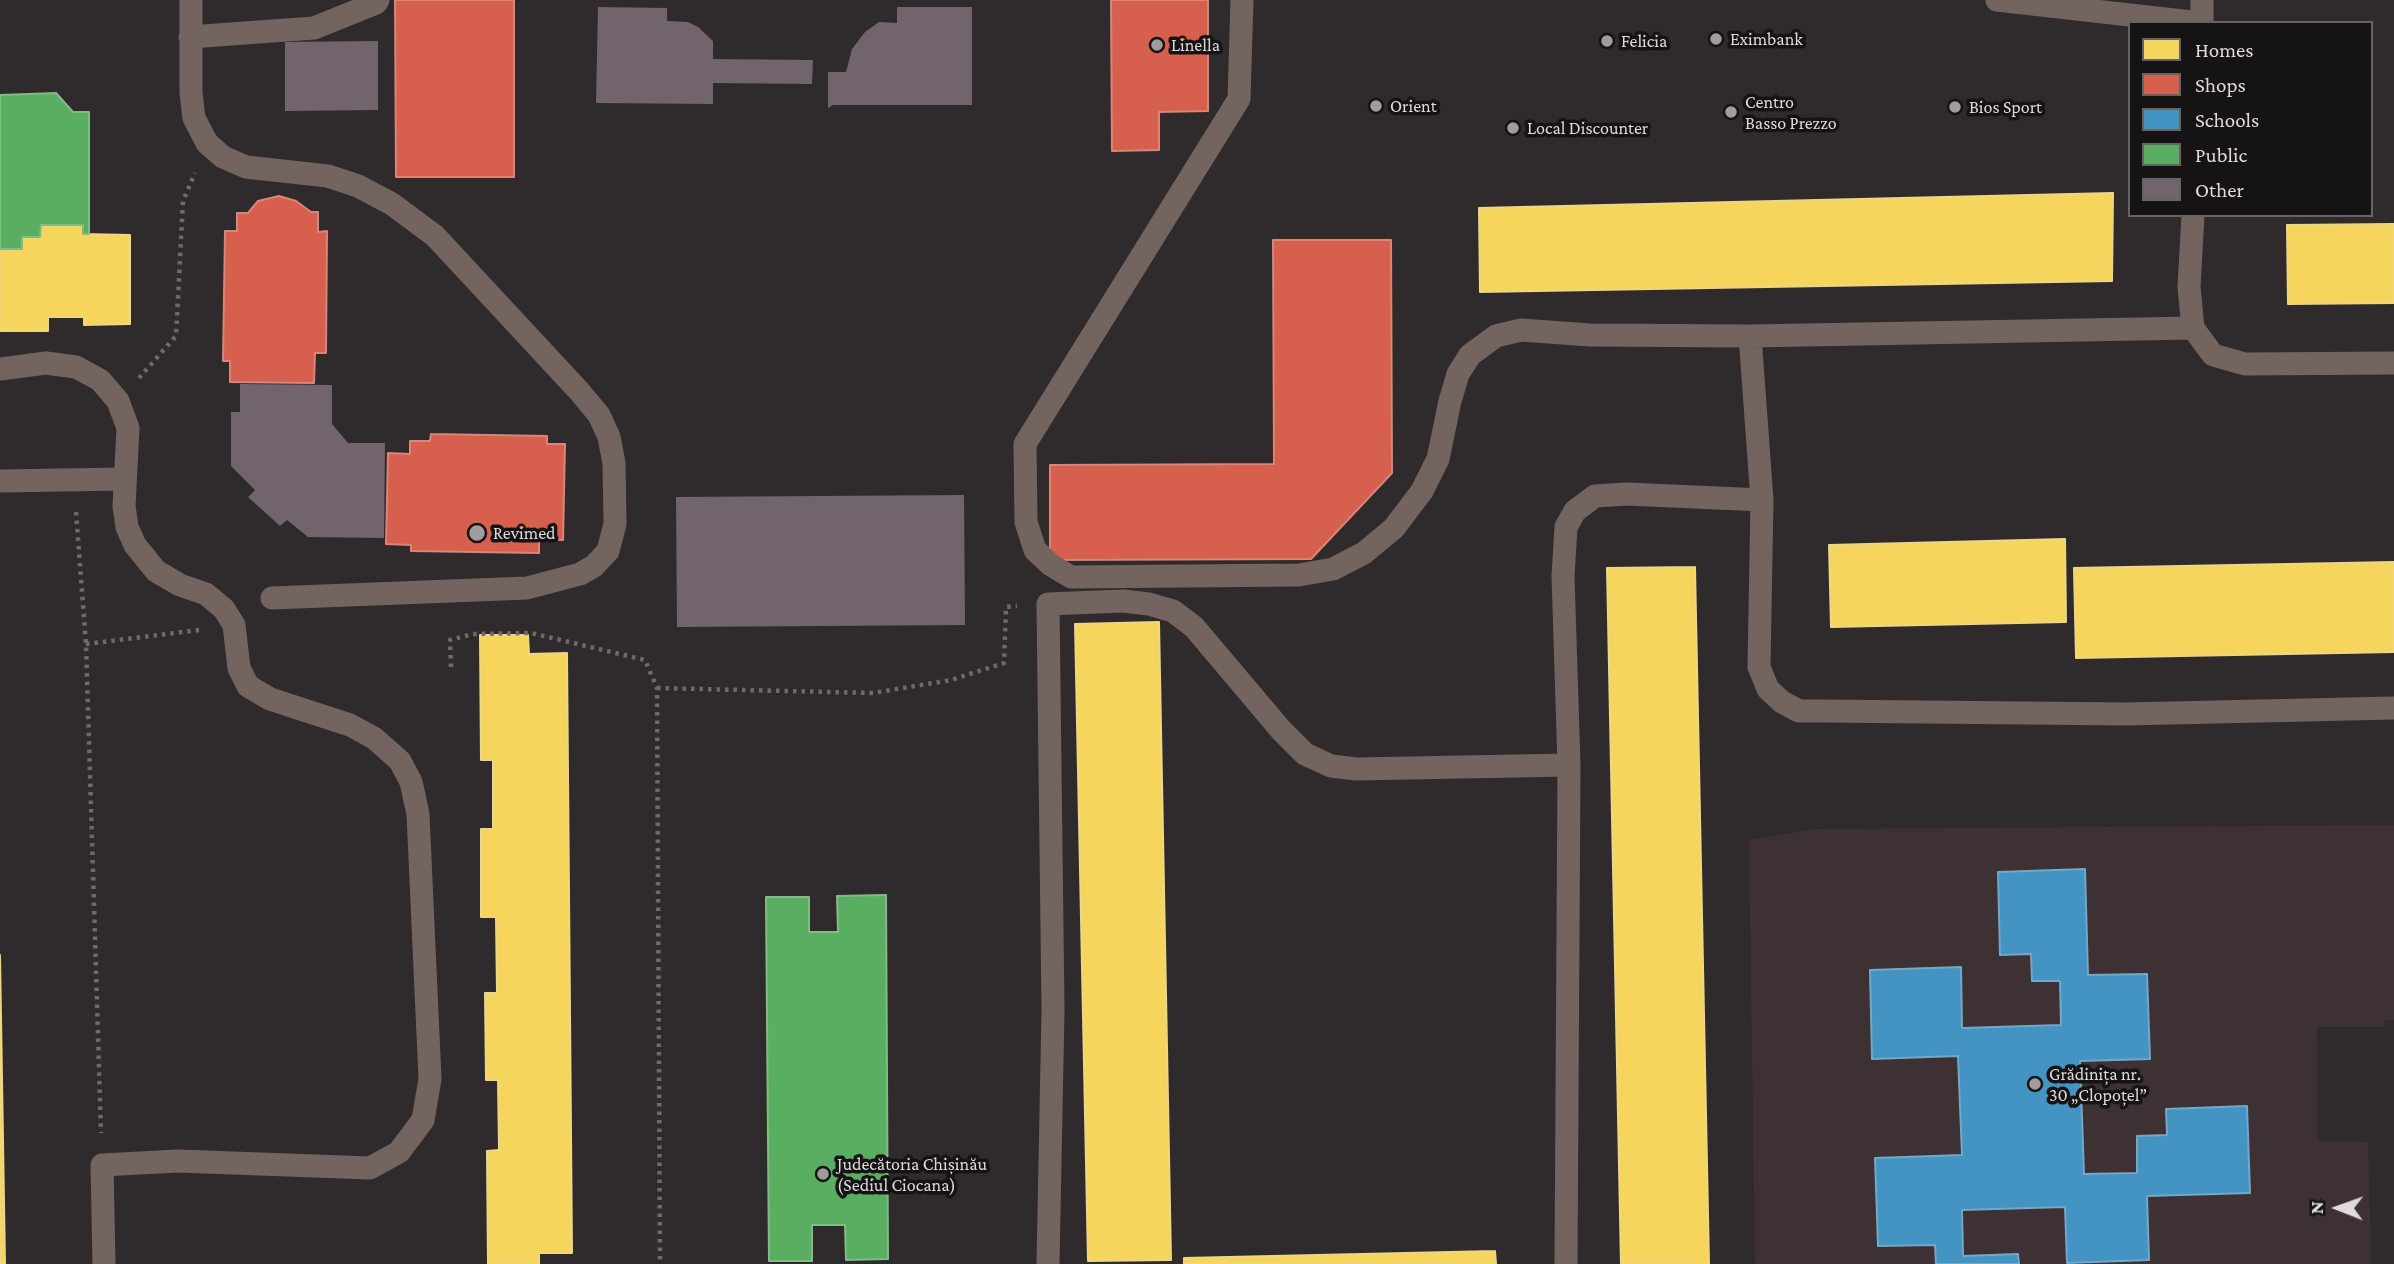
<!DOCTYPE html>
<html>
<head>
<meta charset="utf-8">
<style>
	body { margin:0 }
	#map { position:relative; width:2394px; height:1264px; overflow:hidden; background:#2f2b2c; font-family:"Crimson Pro",serif }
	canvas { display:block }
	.legend { position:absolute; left:2128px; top:21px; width:245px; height:196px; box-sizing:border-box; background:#161314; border:2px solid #666364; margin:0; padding:9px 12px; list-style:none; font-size:21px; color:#dfdadb }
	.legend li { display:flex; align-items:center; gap:14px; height:35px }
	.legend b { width:35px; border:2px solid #666364 }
	.north { position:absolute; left:2303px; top:1173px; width:70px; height:70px; -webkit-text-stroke:5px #161314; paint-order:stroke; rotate:271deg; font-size:19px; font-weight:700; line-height:28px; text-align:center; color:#dfdadb }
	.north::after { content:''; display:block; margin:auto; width:24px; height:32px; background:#dfdadb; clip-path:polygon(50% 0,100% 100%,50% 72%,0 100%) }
</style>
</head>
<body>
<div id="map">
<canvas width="2394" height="1264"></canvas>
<ul class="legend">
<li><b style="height:19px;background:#f6d55c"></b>Homes</li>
<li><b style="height:19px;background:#d6604d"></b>Shops</li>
<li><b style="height:19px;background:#4393c3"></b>Schools</li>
<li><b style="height:19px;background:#5aae61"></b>Public</li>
<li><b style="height:19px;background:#72646d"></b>Other</li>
</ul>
<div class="north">N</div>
</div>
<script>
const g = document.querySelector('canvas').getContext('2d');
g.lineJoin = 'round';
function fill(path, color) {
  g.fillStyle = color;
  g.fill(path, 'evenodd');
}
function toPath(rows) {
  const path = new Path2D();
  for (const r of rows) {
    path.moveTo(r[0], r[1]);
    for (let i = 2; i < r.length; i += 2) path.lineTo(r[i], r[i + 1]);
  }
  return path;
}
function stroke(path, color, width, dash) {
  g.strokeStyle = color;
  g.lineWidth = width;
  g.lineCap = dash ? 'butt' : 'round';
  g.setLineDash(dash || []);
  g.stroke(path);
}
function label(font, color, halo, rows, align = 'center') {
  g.font = font + ' "Crimson Pro",serif';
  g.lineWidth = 7;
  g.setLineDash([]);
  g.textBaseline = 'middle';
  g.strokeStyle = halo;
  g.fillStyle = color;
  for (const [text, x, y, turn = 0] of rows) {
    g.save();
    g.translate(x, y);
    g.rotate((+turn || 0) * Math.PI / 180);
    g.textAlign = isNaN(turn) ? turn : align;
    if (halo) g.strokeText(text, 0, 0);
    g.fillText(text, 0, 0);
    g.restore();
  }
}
const built = toPath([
	[2394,825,2394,1020,2384,1021,2384,1027,2317,1027,2318,1141,2368,1142,2371,1264,1755,1264,1749,840,1815,829]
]);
const homes = toPath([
	[2113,193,2112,281,1480,292,1479,208,2113,193],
	[2394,224,2394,303,2288,304,2287,225,2394,224],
	[41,225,83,225,83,234,130,235,130,324,84,325,84,317,48,317,48,331,0,331,0,249,22,249,22,237,40,237,41,225],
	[2065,539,2066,622,1831,627,1829,545,2065,539],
	[2394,562,2394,652,2076,658,2074,568,2394,562],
	[1695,567,1709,1264,1621,1264,1607,568,1695,567],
	[1159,622,1171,1260,1088,1261,1075,624,1159,622],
	[480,635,528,635,529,654,567,653,572,1253,539,1253,539,1264,488,1264,487,1151,499,1150,498,1080,486,1080,485,993,497,993,496,917,481,917,481,829,493,829,493,760,481,760,480,635],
	[0,955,5,1264,0,1264,0,955],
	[1495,1251,1496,1264,1184,1264,1184,1258,1495,1251]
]);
const shops = toPath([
	[395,0,514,0,514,177,396,177,395,0],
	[1111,0,1208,0,1208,111,1159,112,1159,150,1112,151,1111,0],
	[279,196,296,201,311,212,318,212,318,232,327,231,326,353,315,353,314,383,230,382,230,361,223,361,225,231,237,231,237,213,248,213,258,201,279,196],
	[1273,240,1391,240,1392,473,1311,559,1050,560,1050,465,1274,464,1273,240],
	[431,434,547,436,547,444,565,444,563,540,539,539,539,553,411,551,411,545,386,544,388,453,410,454,410,441,430,441,431,434]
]);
const schools = toPath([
	[2085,869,2088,975,2147,974,2150,1059,2080,1061,2084,1174,2137,1173,2137,1136,2167,1135,2166,1109,2247,1106,2250,1193,2147,1196,2149,1260,2067,1263,2065,1207,1962,1210,1963,1256,2018,1254,2019,1264,1936,1264,1935,1245,1878,1246,1875,1158,1962,1155,1958,1056,1872,1059,1870,970,1961,967,1962,1028,2061,1025,2060,981,2032,981,2031,954,2000,955,1998,872,2085,869]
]);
const public = toPath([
	[56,93,73,112,89,112,89,234,83,234,83,225,41,225,40,237,22,237,22,249,0,249,0,95,56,93],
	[886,895,888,1259,846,1260,845,1225,812,1225,812,1261,769,1261,766,897,809,897,809,932,838,932,837,896,886,895]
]);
const building = toPath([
	[598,7,667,8,667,21,688,22,698,27,713,41,713,59,813,60,812,84,713,83,713,104,596,103],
	[897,7,972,7,972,105,833,105,828,108,828,72,846,72,852,49,865,32,879,22,897,23],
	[378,41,378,110,285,111,285,42],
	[240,384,332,385,332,424,348,443,385,443,384,538,308,537,287,520,280,526,248,497,255,490,231,466,231,412,240,412],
	[964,495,965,625,677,627,676,497]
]);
const path = toPath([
	[139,378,176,336,183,201,195,173],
	[76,512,86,644,101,1133],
	[86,644,199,630],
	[451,667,450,640,473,634,531,633,645,660,657,688,660,1264],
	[657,688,873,693,951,680,1004,663,1006,607,1017,606]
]);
const lane = toPath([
	[191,0,191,93,194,118,207,143,223,157,246,167,328,176,358,186,392,204,435,236,579,391,599,415,609,437,614,463,615,524,608,551,594,566,580,574,527,588,272,598],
	[1242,0,1239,99,1025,444,1026,522,1035,550,1051,565,1071,577,1299,575,1333,569,1364,553,1394,528,1422,491,1438,459,1450,401,1458,374,1470,355,1496,336,1521,330,1590,335,1750,336,2193,328],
	[1997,0,2201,23],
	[2202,0,2202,23],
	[190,37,314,28,376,3,378,0],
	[2193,215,2189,287,2193,328,2213,355,2245,364,2394,363],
	[1750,336,1762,500,1759,667,1768,689,1782,702,1799,711,1823,711,2126,714,2394,708],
	[0,369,46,363,76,367,100,380,118,401,128,428,124,506,127,527,135,545,156,571,180,585,206,594,224,609,234,625,239,668,248,686,270,699,350,725,374,738,400,761,411,782,418,814,430,1079,423,1120,399,1152,370,1168,178,1161,102,1165,104,1264],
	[0,481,125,479],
	[1048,1264,1053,1010,1048,604,1123,601,1149,604,1173,611,1194,627,1281,730,1305,754,1331,766,1356,769,1569,765],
	[1566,1264,1569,765,1563,576,1566,527,1575,511,1595,496,1627,494,1762,500]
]);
const markers = [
	[1716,39,7,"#a19d9e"],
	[1607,41,7,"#a19d9e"],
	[1157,45,7,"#a19d9e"],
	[1376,106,7,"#a19d9e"],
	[1955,107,7,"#a19d9e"],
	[1731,112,7,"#a19d9e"],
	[1513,128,7,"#a19d9e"],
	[477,533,9,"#a19d9e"],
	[2035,1084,7,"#a19d9e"],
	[823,1174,7,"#a19d9e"]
];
const poiNames = [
	["Eximbank",1730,39],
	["Felicia",1621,41],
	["Linella",1171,45],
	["Centro",1745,102],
	["Basso Prezzo",1745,123],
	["Orient",1390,106],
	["Bios Sport",1969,107],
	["Local Discounter",1527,128],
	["Revimed",493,533],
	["Grădinița nr.",2049,1074],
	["30 „Clopoțel”",2049,1095],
	["Judecătoria Chișinău",837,1164],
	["(Sediul Ciocana)",837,1185]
];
fill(built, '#3d3133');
fill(homes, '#f6d55c');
stroke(homes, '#efd682', 2);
fill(shops, '#d6604d');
stroke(shops, '#d98578', 2);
fill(schools, '#4393c3');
stroke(schools, '#72a8ca', 2);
fill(public, '#5aae61');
stroke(public, '#82bb86', 2);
fill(building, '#72646d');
stroke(path, '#736866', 4.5, [3.5, 5]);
stroke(lane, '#746460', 23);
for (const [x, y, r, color] of markers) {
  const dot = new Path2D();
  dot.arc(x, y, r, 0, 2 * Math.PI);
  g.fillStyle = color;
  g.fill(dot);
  stroke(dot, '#161314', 2.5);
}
label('18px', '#dfdadb', '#161314', poiNames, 'left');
</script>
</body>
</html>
